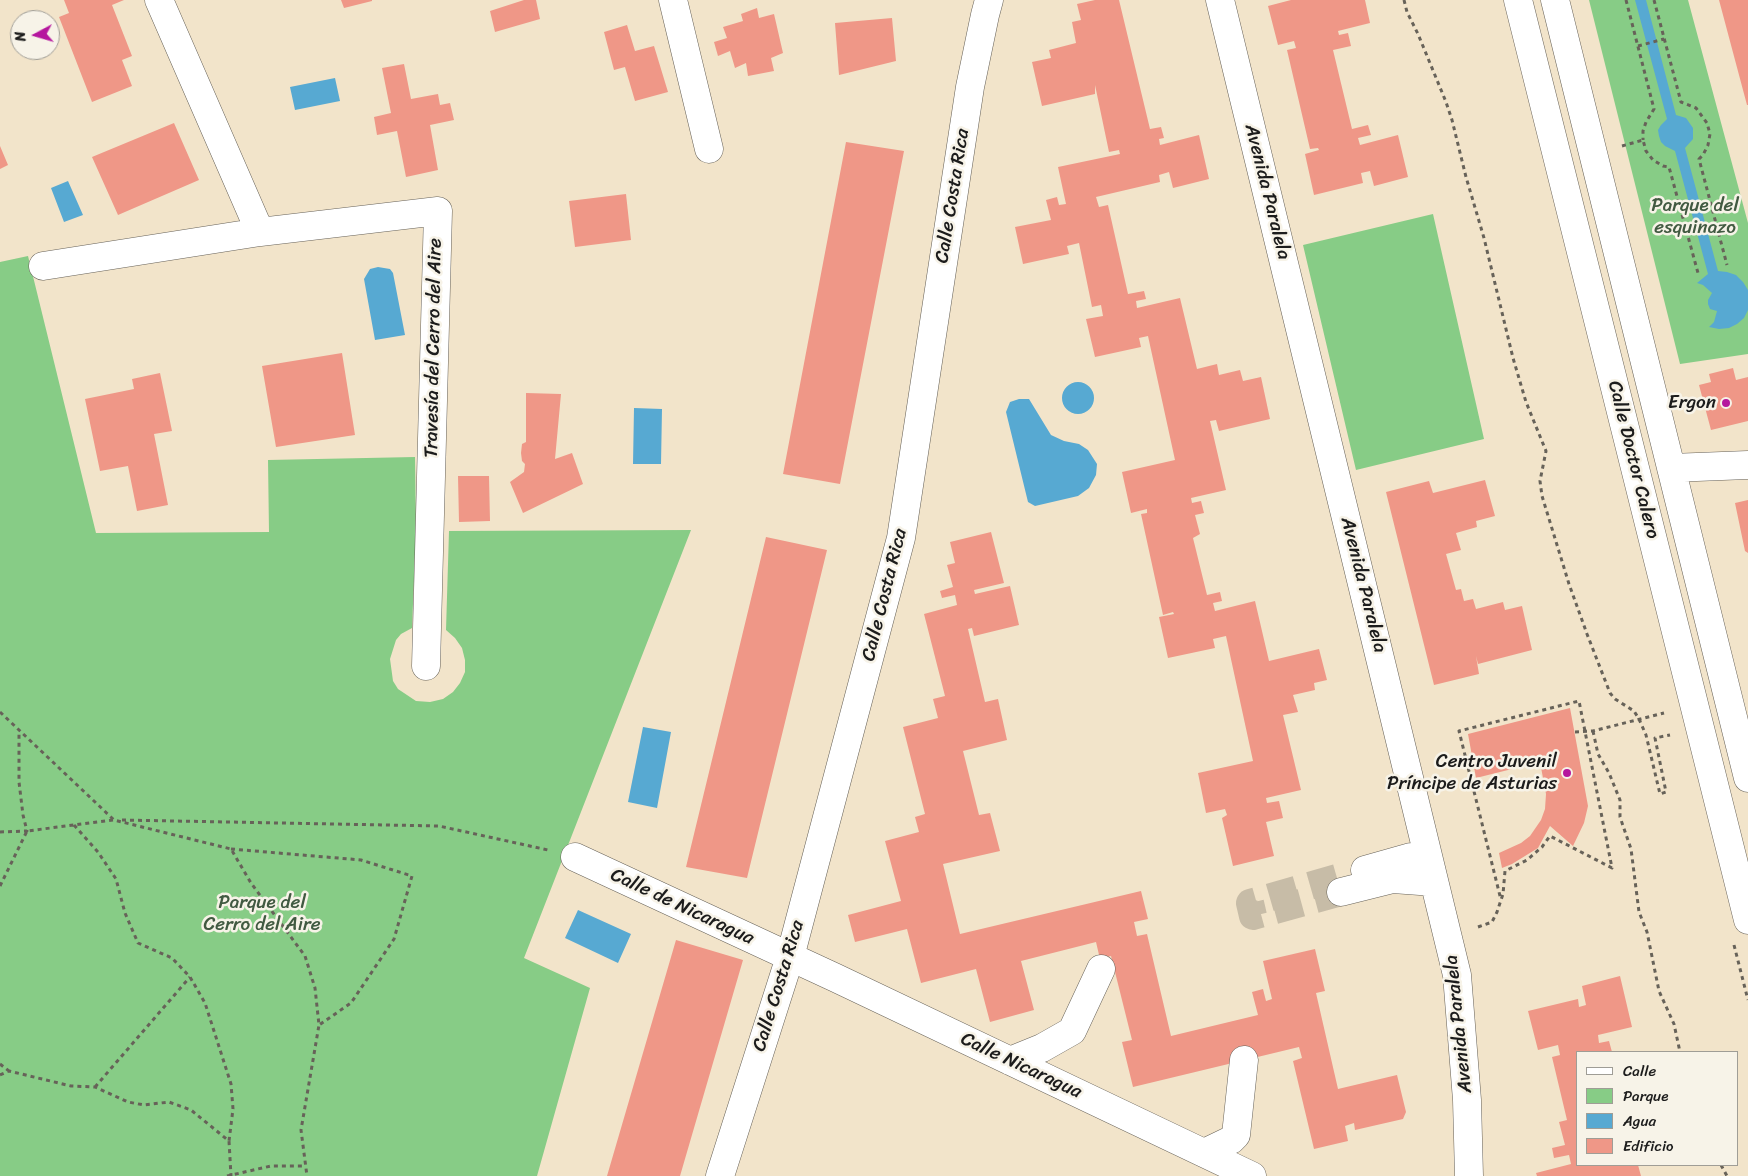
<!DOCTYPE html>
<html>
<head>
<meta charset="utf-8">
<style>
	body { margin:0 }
	#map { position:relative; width:1748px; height:1176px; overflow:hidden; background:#f2e4ca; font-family:Sriracha,sans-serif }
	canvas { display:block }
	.legend { position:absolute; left:1576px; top:1051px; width:162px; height:115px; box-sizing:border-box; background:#f7f3e8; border:1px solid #9f9d96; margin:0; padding:6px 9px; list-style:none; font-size:15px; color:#1c1c1c }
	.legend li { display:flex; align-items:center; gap:10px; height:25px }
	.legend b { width:25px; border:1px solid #9f9d96 }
	.north { position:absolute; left:10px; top:10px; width:50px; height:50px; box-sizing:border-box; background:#f7f3e8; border:1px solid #9f9d96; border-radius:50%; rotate:264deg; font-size:14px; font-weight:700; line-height:20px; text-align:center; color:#1c1c1c }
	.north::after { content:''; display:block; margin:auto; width:18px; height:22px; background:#b5179e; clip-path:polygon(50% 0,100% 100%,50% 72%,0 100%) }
</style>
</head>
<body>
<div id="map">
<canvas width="1748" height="1176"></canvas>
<ul class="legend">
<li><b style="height:6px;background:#fff"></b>Calle</li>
<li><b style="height:14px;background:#87cc86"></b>Parque</li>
<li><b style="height:14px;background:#57a9d2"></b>Agua</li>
<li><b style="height:14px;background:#ef9787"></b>Edificio</li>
</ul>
<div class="north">N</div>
</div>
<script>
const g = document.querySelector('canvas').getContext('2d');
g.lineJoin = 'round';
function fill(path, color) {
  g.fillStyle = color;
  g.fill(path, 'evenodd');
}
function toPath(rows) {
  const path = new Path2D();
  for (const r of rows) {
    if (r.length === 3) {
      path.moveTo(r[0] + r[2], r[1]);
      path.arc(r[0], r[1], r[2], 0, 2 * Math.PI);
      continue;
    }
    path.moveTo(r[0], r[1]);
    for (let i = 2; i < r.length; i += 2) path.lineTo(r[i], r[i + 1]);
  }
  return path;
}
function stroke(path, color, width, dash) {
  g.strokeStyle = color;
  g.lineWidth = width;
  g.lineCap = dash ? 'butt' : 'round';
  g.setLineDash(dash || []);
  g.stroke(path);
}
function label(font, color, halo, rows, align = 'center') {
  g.font = font + ' Sriracha,sans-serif';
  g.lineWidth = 5;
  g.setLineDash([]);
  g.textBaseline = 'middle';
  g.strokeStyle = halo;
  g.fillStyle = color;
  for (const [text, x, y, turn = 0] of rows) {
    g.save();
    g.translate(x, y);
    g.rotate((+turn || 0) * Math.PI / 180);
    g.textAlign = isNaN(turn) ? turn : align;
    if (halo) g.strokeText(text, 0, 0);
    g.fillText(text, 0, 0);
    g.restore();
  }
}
const green = toPath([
	[1589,0,1688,0,1748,223,1748,354,1680,364],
	[1433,214,1484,439,1356,470,1303,245],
	[28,256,96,533,269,532,268,460,415,457,416,530,412,628,401,634,396,640,390,659,393,681,398,689,416,701,430,702,443,699,453,692,460,683,465,672,465,660,462,648,455,638,446,630,449,531,691,530,524,958,590,988,537,1176,0,1176,0,262]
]);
const water = toPath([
	[1635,0,1646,0,1676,115,1686,118,1693,128,1693,139,1685,148,1718,271,1727,272,1736,275,1743,282,1748,290,1748,310,1744,318,1737,324,1729,328,1719,329,1709,327,1714,322,1717,311,1710,309,1708,304,1708,300,1712,293,1703,285,1697,283,1708,274,1675,151,1665,146,1661,142,1659,136,1658,130,1661,125,1667,119],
	[335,78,340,101,295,110,290,87],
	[68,181,83,215,64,222,51,188],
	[378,267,390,269,393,273,405,335,375,340,364,279,370,269],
	[1078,398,16],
	[1019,399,1029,399,1051,435,1064,441,1079,444,1088,450,1097,464,1096,475,1089,488,1078,496,1035,506,1028,502,1006,412,1010,402],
	[634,408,662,409,661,464,633,464],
	[643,727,671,732,657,808,628,802],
	[578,910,631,934,618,963,565,938]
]);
const building = toPath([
	[64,0,124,0,112,5,132,56,122,60,132,86,92,102,59,17,69,13],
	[341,0,372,0,372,1,344,8],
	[524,0,536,0,540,19,495,32,490,11],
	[1095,0,1119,0,1150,129,1161,127,1164,138,1159,139,1160,145,1199,135,1209,179,1173,188,1169,172,1159,175,1160,182,1096,197,1099,207,1108,205,1128,294,1144,291,1146,299,1136,301,1137,308,1180,298,1197,369,1217,364,1219,375,1240,370,1243,381,1261,377,1270,419,1219,431,1216,420,1210,421,1226,490,1191,498,1192,503,1201,501,1204,513,1195,515,1200,534,1193,538,1207,595,1220,592,1222,601,1213,603,1215,611,1255,601,1269,661,1319,649,1327,680,1314,683,1315,690,1293,695,1298,712,1283,715,1301,790,1266,798,1267,803,1279,801,1283,818,1266,822,1274,856,1233,866,1222,818,1227,815,1225,809,1206,813,1198,773,1253,761,1226,636,1213,639,1215,648,1168,658,1159,617,1174,614,1173,612,1163,615,1141,514,1147,513,1147,509,1131,513,1122,472,1175,460,1148,336,1139,338,1141,347,1095,357,1086,319,1103,316,1101,305,1092,307,1079,243,1067,246,1069,254,1023,264,1015,227,1051,220,1046,200,1057,197,1059,205,1066,204,1058,167,1120,154,1119,150,1109,152,1095,85,1095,94,1042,106,1032,62,1051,58,1049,50,1076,43,1072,22,1081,20,1077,4],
	[1291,0,1365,0,1370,23,1338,31,1339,35,1348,33,1351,46,1333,50,1352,129,1368,125,1371,135,1358,138,1360,145,1398,135,1408,177,1374,186,1370,171,1361,173,1363,183,1314,195,1305,154,1319,150,1318,148,1310,149,1287,50,1296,48,1294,41,1278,45,1268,6],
	[1719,0,1748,0,1748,105,1747,105],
	[757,8,759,18,774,14,783,53,771,58,774,71,748,76,746,63,735,68,730,51,718,56,714,42,727,38,723,27,743,21,741,14],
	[892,18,896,61,839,75,835,23],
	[627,25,635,51,654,46,668,92,635,101,625,67,614,70,604,32],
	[404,64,411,99,438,94,440,105,450,103,454,120,430,125,438,170,406,177,397,131,377,135,374,117,391,113,382,68],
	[174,123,199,180,118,215,92,157],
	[846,142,904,151,840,484,783,474],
	[0,146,8,165,0,169],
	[626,194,631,240,575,247,569,201],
	[342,353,355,435,276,447,262,366],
	[1733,368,1736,380,1748,377,1748,421,1711,430,1699,385,1711,382,1709,374],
	[160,373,172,431,154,434,168,505,137,511,128,466,100,471,85,399,134,389,132,379],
	[526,393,561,394,555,459,572,453,583,484,523,513,510,482,524,472,525,464,522,461,521,453,522,444,526,442],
	[458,476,489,476,490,521,459,522],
	[1485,480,1495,516,1476,521,1477,527,1456,533,1461,550,1446,554,1456,590,1461,589,1464,601,1473,599,1476,609,1503,602,1505,610,1522,606,1532,650,1478,664,1476,656,1479,674,1434,685,1386,492,1429,481,1433,493],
	[1748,500,1748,553,1745,551,1735,503],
	[991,532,1004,583,974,590,975,594,1010,586,1019,625,974,636,972,628,968,629,985,702,998,699,1007,740,963,751,979,815,990,813,1000,851,943,864,960,934,1141,891,1148,919,1134,922,1137,936,1147,934,1171,1036,1258,1015,1252,992,1263,989,1266,1001,1272,999,1263,961,1315,949,1325,991,1316,993,1338,1089,1397,1075,1406,1112,1403,1119,1355,1130,1354,1123,1345,1126,1348,1141,1314,1149,1293,1061,1302,1058,1299,1047,1133,1087,1122,1042,1132,1040,1111,956,1100,959,1096,942,1021,961,1034,1010,990,1022,976,969,921,983,907,929,855,942,848,915,901,901,885,841,919,832,915,817,925,814,903,727,938,718,933,699,945,696,924,614,957,605,955,595,942,598,940,591,953,587,947,565,955,563,950,542],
	[766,537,827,550,747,878,686,867],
	[1570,708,1588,806,1584,823,1573,846,1550,826,1538,848,1512,864,1502,868,1499,853,1521,843,1530,836,1541,820,1545,809,1546,794,1540,762,1476,778,1468,734],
	[676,940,743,960,680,1176,607,1176],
	[1620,976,1632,1027,1598,1035,1599,1043,1609,1041,1612,1052,1577,1052,1577,1165,1638,1165,1641,1176,1537,1176,1536,1173,1571,1164,1569,1155,1554,1158,1552,1148,1565,1145,1559,1122,1567,1120,1552,1057,1560,1055,1558,1045,1538,1050,1528,1011,1578,999,1579,1007,1586,1005,1582,986]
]);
const minorTunnel = toPath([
	[1337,878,1250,903,1253,916,1341,892]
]);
const path = toPath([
	[1404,0,1407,12,1418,34,1446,102,1452,120,1466,177,1484,238,1513,358,1526,402,1546,451,1540,481,1542,496,1569,584,1587,634,1610,693,1615,699,1634,711,1639,719,1646,735,1660,794,1666,792,1655,738,1670,735],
	[1626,0,1654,109,1646,122,1643,131,1643,140],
	[1654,0,1681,102,1696,108,1707,123,1710,134,1708,145,1703,155,1699,159,1727,265],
	[1638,46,1664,39],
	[1622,146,1643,140,1646,151,1653,160,1663,166,1669,167,1698,273],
	[1681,212,1710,205],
	[0,712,114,820,231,849,251,883,305,956,315,988,319,1025,301,1130,307,1176],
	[1593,731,1598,754,1609,773,1620,800,1620,817,1631,849,1639,912,1647,932,1659,991,1674,1024,1680,1052],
	[1575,732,1593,731,1664,713],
	[122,820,439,826,548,850],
	[74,825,98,852,116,879,125,913,138,943,172,958,190,977,205,1003,231,1084,233,1109,229,1141],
	[0,832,27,831,23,815,19,782,19,731],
	[231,849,361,860,412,876,394,939,351,1003,319,1025],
	[0,886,27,831,113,820],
	[1478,927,1492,922,1497,912,1503,894,1505,871,1527,860,1542,847,1550,836,1612,868,1579,701,1459,731,1501,900],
	[1734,945,1748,1000],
	[0,1064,9,1071],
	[0,1075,9,1071,71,1086,95,1087,128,1102,144,1105,169,1102,191,1110,229,1141,231,1176],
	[95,1087,190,977],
	[1721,1165,1727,1176],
	[227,1176,271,1166,305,1166]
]);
const minor = toPath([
	[159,0,260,232],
	[673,0,709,149],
	[1220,0,1457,975,1467,1100,1469,1176],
	[1518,0,1748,920],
	[1555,0,1748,778],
	[43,266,260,232,438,211,426,666],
	[1671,468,1748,465],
	[575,857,836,978,1252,1176],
	[1365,870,1411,857,1429,861],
	[1341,892,1393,879,1434,882],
	[1010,1061,1042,1048,1072,1031,1101,969],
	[1204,1153,1231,1140,1236,1135,1244,1060],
	[720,1176,790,957,901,538,970,87,985,15,989,0]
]);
const markers = [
	[1726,403,5,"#b5179e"],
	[1567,773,5,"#b5179e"]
];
const streetNames = [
	["Avenida Paralela",1267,192,76],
	["Calle Costa Rica",953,196,-81],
	["Travesía del Cerro del Aire",434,348,-89],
	["Calle Doctor Calero",1633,460,76],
	["Avenida Paralela",1363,585,76],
	["Calle Costa Rica",885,595,-76],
	["Calle de Nicaragua",682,907,25],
	["Calle Costa Rica",779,986,-73],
	["Avenida Paralela",1459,1024,-96],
	["Calle Nicaragua",1021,1066,25]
];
const parkNames = [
	["Parque del",1695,206],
	["esquinazo",1695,228],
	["Parque del",262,903],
	["Cerro del Aire",262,925]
];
const poiNames = [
	["Ergon",1716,403],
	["Centro Juvenil",1557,762],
	["Príncipe de Asturias",1557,784]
];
fill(green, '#87cc86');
fill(water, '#57a9d2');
fill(building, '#ef9787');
stroke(minorTunnel, '#c7bca7', 28, [28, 14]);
stroke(minor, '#676259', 29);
stroke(path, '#676259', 3, [4, 4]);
stroke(minor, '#fff', 28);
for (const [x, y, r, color] of markers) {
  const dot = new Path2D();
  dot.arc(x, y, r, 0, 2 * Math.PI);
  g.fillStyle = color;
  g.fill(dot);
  stroke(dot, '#f7f3e8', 2);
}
label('19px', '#1c1c1c', '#f7f3e8', streetNames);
label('19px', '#415a41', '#f7f3e8', parkNames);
label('19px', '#1c1c1c', '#f7f3e8', poiNames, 'right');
</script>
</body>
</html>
